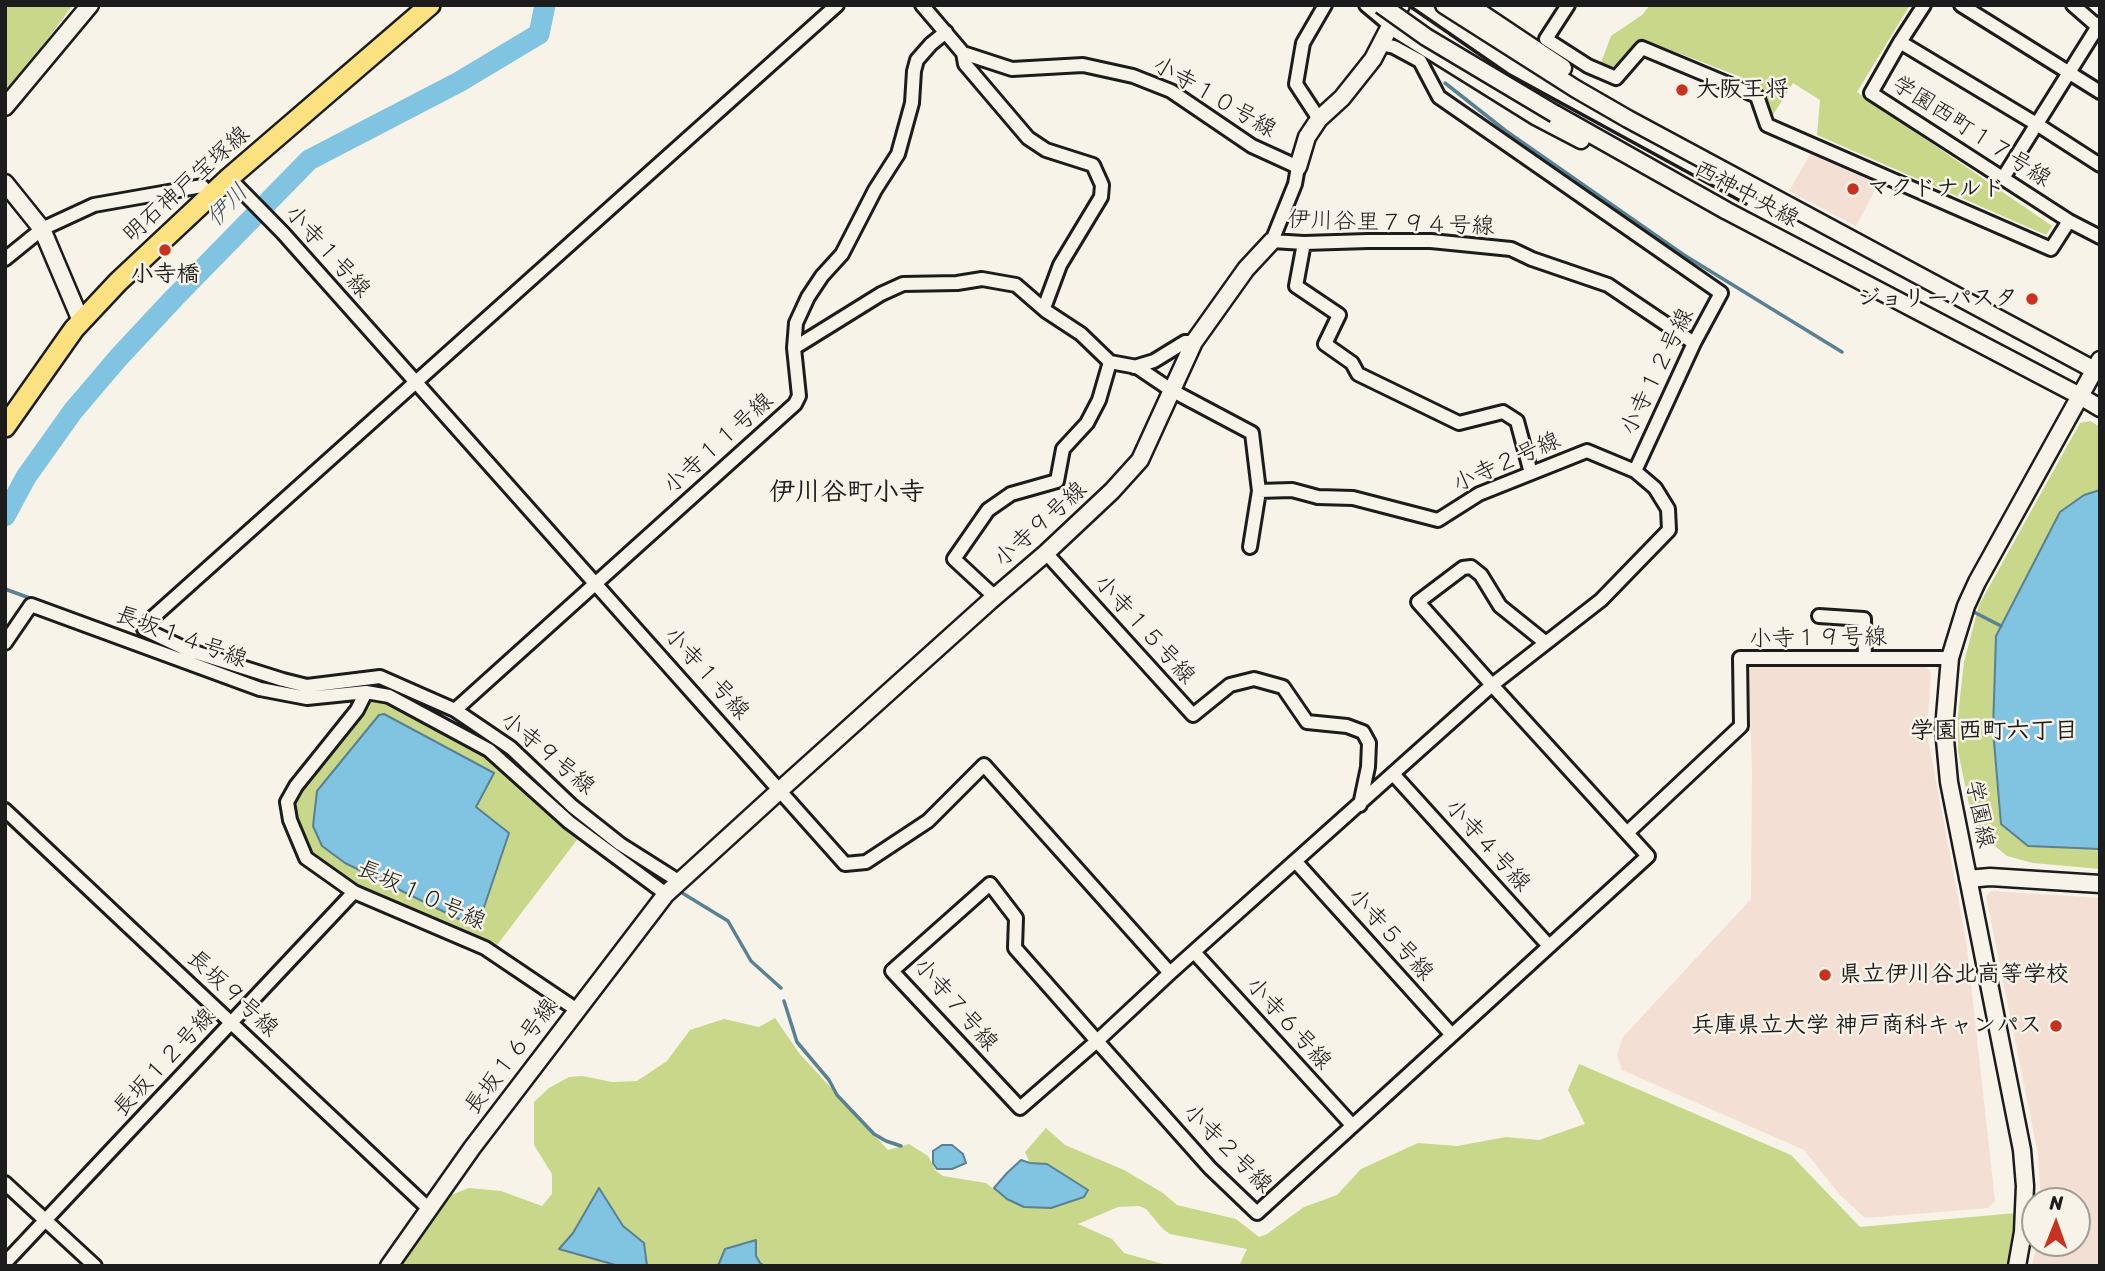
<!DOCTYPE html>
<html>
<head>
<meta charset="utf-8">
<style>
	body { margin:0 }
	#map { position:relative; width:2105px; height:1271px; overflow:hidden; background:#f7f3e8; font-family:Sriracha,sans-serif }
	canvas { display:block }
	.frame { position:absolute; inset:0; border:7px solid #1c1c1c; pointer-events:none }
	.north { position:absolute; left:2021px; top:1187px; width:70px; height:70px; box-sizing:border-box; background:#f7f3e8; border:2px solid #9f9d96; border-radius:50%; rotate:1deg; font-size:19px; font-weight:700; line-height:28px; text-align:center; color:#1c1c1c }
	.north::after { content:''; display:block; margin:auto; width:24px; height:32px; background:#c8321e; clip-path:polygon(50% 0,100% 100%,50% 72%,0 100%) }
</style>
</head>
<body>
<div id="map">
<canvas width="2105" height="1271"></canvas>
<div class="frame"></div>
<div class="north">N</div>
</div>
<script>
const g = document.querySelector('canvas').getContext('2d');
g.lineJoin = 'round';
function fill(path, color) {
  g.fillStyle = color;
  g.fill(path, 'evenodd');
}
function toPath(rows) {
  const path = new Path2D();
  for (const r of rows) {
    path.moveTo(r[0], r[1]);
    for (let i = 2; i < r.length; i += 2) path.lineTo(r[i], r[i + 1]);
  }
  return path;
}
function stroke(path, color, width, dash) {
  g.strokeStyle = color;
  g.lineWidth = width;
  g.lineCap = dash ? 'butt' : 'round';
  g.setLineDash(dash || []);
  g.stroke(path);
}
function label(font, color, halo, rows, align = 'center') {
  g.font = font + ' Sriracha,"Klee One",sans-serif';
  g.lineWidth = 5;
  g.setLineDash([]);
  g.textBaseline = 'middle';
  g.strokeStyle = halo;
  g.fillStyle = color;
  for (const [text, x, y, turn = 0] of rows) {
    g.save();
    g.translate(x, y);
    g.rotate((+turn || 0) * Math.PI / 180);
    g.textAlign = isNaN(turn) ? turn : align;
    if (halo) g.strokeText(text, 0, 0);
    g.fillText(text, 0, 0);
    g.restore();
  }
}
const built = toPath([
	[1811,153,1880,180,1856,226,1789,191],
	[1755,665,1926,667,1931,672,1927,733,1966,940,1995,1201,1988,1208,1865,1218,1840,1195,1804,1150,1622,1070,1617,1055,1623,1037,1751,899,1752,773,1749,670],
	[1991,891,2100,898,2100,1266,2032,1266,2037,1243,2077,1243,2077,1201,2041,1201,2038,1154,1986,896]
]);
const green = toPath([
	[5,5,73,5,5,96],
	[1650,5,1910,5,1857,92,2052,226,2046,235,1817,135,1820,100,1793,83,1771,118,1759,84,1642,39,1613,68,1601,63,1611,36,1642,15],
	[2090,421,2100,427,2100,490,2084,495,2028,846,2100,849,2100,869,2033,863,2007,856,1984,837,1972,819,1958,751,1958,716,1964,662,1979,605,2080,423],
	[369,695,388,699,493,759,580,836,497,945,362,889,319,862,305,847,294,801,360,713],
	[384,714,493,773,476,807,317,791,378,716],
	[775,1018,799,1053,888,1150,909,1144,928,1156,936,1171,943,1176,986,1183,1007,1199,1047,1164,1030,1163,1025,1152,1046,1128,1065,1145,1124,1170,1163,1193,1177,1205,1236,1219,1259,1237,1267,1234,1304,1207,1337,1195,1361,1169,1418,1143,1457,1146,1506,1137,1539,1140,1585,1124,1568,1090,1579,1064,1791,1155,1860,1227,2016,1213,2006,1266,1239,1266,1247,1249,1170,1234,1163,1229,1146,1209,1139,1206,1118,1207,1078,1224,1112,1239,1124,1253,1170,1266,765,1266,760,1263,756,1256,756,1241,725,1249,718,1266,647,1266,644,1243,623,1226,599,1189,573,1233,560,1249,619,1266,400,1266,451,1195,469,1188,501,1191,542,1206,552,1194,552,1174,534,1145,534,1102,549,1088,569,1077,582,1076,612,1082,637,1081,667,1061,690,1030,724,1019,759,1027]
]);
const water = toPath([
	[2100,490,2100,849,2028,846,2001,824,1993,730,1996,636,2060,512,2084,495,2100,490],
	[384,714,494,773,476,807,509,833,477,928,345,863,322,846,313,826,317,791,379,715,384,714],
	[942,1145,952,1145,963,1154,966,1163,952,1169,937,1169,933,1163,933,1151,942,1145],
	[1021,1160,1030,1163,1047,1164,1088,1190,1084,1197,1051,1208,1024,1207,1007,1199,994,1188,1007,1173,1021,1160],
	[599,1188,623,1226,644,1243,647,1266,619,1266,559,1249,573,1233,599,1188],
	[756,1240,756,1256,760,1263,765,1266,718,1266,725,1249,756,1240]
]);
const stream = toPath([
	[1445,83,1506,131,1684,255,1842,352],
	[5,589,35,600],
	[1968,609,2001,626],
	[242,676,282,687],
	[369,684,388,687,491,743,577,820,664,882],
	[679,891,728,921,751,961,781,988],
	[784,1001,797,1042,829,1080,837,1095,874,1134,886,1141,901,1146]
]);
const river = toPath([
	[5,516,26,477,73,411,119,357,175,297,309,160,459,82,539,34,545,5]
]);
const minor = toPath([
	[922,5,963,53,1012,69,1083,65,1133,76,1171,91,1252,146,1298,167,1295,184,1272,241,1304,243,1368,241,1431,241,1511,249,1532,259,1608,285,1694,343],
	[1366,5,1391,26],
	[1568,5,1546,39,1588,66,1616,78,1642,48,1757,96,1767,125,2051,249,2069,221],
	[1924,5,1900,42,1871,93,2069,221,2100,237],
	[1961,5,2100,92],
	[2073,5,2097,26],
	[1900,42,2038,125,2100,165],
	[1381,44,1394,47,1420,61,1439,97,1721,293,1694,343,1635,471],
	[963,53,965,64,1028,138,1046,150,1093,165,1102,185,1101,197,1060,265,1044,308],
	[1319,119,1296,84,1303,43,1325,5],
	[229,178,283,233,845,864,866,862,928,821,984,765,1170,973],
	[2003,178,2100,23],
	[1304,243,1296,286,1339,315,1325,344,1352,363,1358,374,1459,423,1503,412,1517,421,1531,473],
	[5,259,42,229,94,205,202,186,210,195],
	[794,348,881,294,903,284,957,283,982,279,1016,285,1046,311,1081,334,1110,362,1137,367,1171,390,1252,433,1259,491,1250,547],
	[1134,367,1154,361,1185,342,1194,342],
	[1259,491,1292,490,1318,497,1353,498,1438,520,1479,494,1587,451,1635,471,1655,488,1668,509,1669,530,1601,600,1492,685,1418,602,1463,568,1471,567,1481,575,1500,606,1546,643],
	[1046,553,1193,715,1230,685,1254,679,1283,687,1307,722,1347,726,1363,732,1369,743,1368,767,1360,805],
	[995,597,954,559,988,510,1011,494,1057,481,1063,449,1087,423,1099,400,1110,362],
	[1819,616,1864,619,1865,658],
	[5,643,31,605,260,689,307,698,366,692,389,696,489,750,569,822,666,894],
	[1492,685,1648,856,1257,1213,1210,1168,1097,1041,1170,973,1492,685],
	[366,692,357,710,296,786,287,802,290,820,306,858,354,892,485,948,577,1010],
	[455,710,795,404,799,396,794,348,796,323,808,297,822,276,842,254,875,190,898,154,912,103,914,71,917,60,931,44,946,32],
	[1394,775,1549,946],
	[5,810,429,1209],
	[1628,832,1741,726,1740,658,1950,658],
	[1296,862,1452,1035],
	[680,882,620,844,572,806,511,748,455,710,380,677,307,686,283,680,188,650,144,629,150,620,837,5],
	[990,884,1016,918,1015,948,1097,1041,1020,1108,892,971,990,884],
	[1194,952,1352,1125],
	[5,1183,95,1266],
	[5,1263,354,892]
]);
const tertiary = toPath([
	[1444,5,1576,89,1628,119,2100,373],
	[1469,5,1563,68],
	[1391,26,1537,117,1581,140],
	[5,107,90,5],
	[1555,114,1727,211,2080,396,2100,408],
	[1298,167,1307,137,1319,119,1342,98,1373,59,1401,5],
	[5,183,42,229,81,321],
	[1968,879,1990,877,2100,884],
	[389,1266,472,1148,666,894,780,790,990,601,1046,553,1112,491,1140,460,1194,342,1246,269,1272,241],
	[2017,1266,2023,1232,2025,1186,2022,1150,1949,782,1944,729,1948,681,1950,658,1966,606,1977,582,2100,360]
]);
const primary = toPath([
	[5,427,74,329,118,282,229,178,430,5]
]);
const rail = toPath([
	[1408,5,1508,74,1746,204]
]);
const tertiaryBridge = toPath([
	[1381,5,1426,37,1555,114]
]);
const markers = [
	[1682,90,7,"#c8321e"],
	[1853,189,7,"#c8321e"],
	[165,250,7,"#c8321e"],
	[2032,299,7,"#c8321e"],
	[1825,975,7,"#c8321e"],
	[2056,1026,7,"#c8321e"]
];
const poiNames = [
	["大阪王将",1696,90],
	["マクドナルド",1867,189],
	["小寺橋",165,275,"center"],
	["ジョリーパスタ",2018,299,"right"],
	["県立伊川谷北高等学校",1839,975],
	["兵庫県立大学 神戸商科キャンパス",2042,1026,"right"]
];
const streetNames = [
	["小寺１０号線",1214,98,30],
	["学園西町１７号線",1971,132,33],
	["明石神戸宝塚線",187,185,-42],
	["西神中央線",1746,195,28],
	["伊川谷里７９４号線",1391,224,2],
	["小寺１号線",327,252,48],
	["小寺１２号線",1658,372,-64],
	["小寺１１号線",719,444,-42],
	["小寺２号線",1507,463,-24],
	["小寺９号線",1041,525,-42],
	["小寺１５号線",1144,630,48],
	["長坂１４号線",181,638,20],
	["小寺１９号線",1818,639,-1],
	["小寺１号線",706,674,48],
	["小寺９号線",547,754,40],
	["学園線",1979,814,79],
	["小寺４号線",1487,846,48],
	["長坂１０号線",421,896,24],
	["小寺５号線",1390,935,48],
	["長坂９号線",232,994,43],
	["小寺７号線",955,1005,49],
	["小寺６号線",1288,1024,48],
	["長坂１６号線",512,1057,-53],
	["長坂１２号線",165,1063,-47],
	["小寺２号線",1227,1149,45]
];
const waterNames = [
	["伊川",228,206,-46]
];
const neighbourhoodNames = [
	["学園西町六丁目",1994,732]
];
const quarterNames = [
	["伊川谷町小寺",847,493]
];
fill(built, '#f3dfd4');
fill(green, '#c8d78a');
fill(water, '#81c4e2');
stroke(water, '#598193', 2);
stroke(stream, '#598193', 3.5);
stroke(river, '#81c4e2', 21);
stroke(minor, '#1c1c1c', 18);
stroke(tertiary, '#1c1c1c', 21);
stroke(primary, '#1c1c1c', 24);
stroke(minor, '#f7f3e8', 12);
stroke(tertiary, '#f7f3e8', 16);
stroke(primary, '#fbe180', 19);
stroke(rail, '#1c1c1c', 3.5);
stroke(tertiaryBridge, '#1c1c1c', 21, []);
stroke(tertiaryBridge, '#f7f3e8', 16);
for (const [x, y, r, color] of markers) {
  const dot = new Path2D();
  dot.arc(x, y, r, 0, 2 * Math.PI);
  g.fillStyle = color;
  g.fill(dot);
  stroke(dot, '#f7f3e8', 2.5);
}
label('bold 23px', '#1c1c1c', '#f7f3e8', poiNames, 'left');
label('23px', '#1c1c1c', '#f7f3e8', streetNames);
label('italic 24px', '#3f5761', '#f7f3e8', waterNames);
label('bold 24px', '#1c1c1c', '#f7f3e8', neighbourhoodNames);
label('bold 26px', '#1c1c1c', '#f7f3e8', quarterNames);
</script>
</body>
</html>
